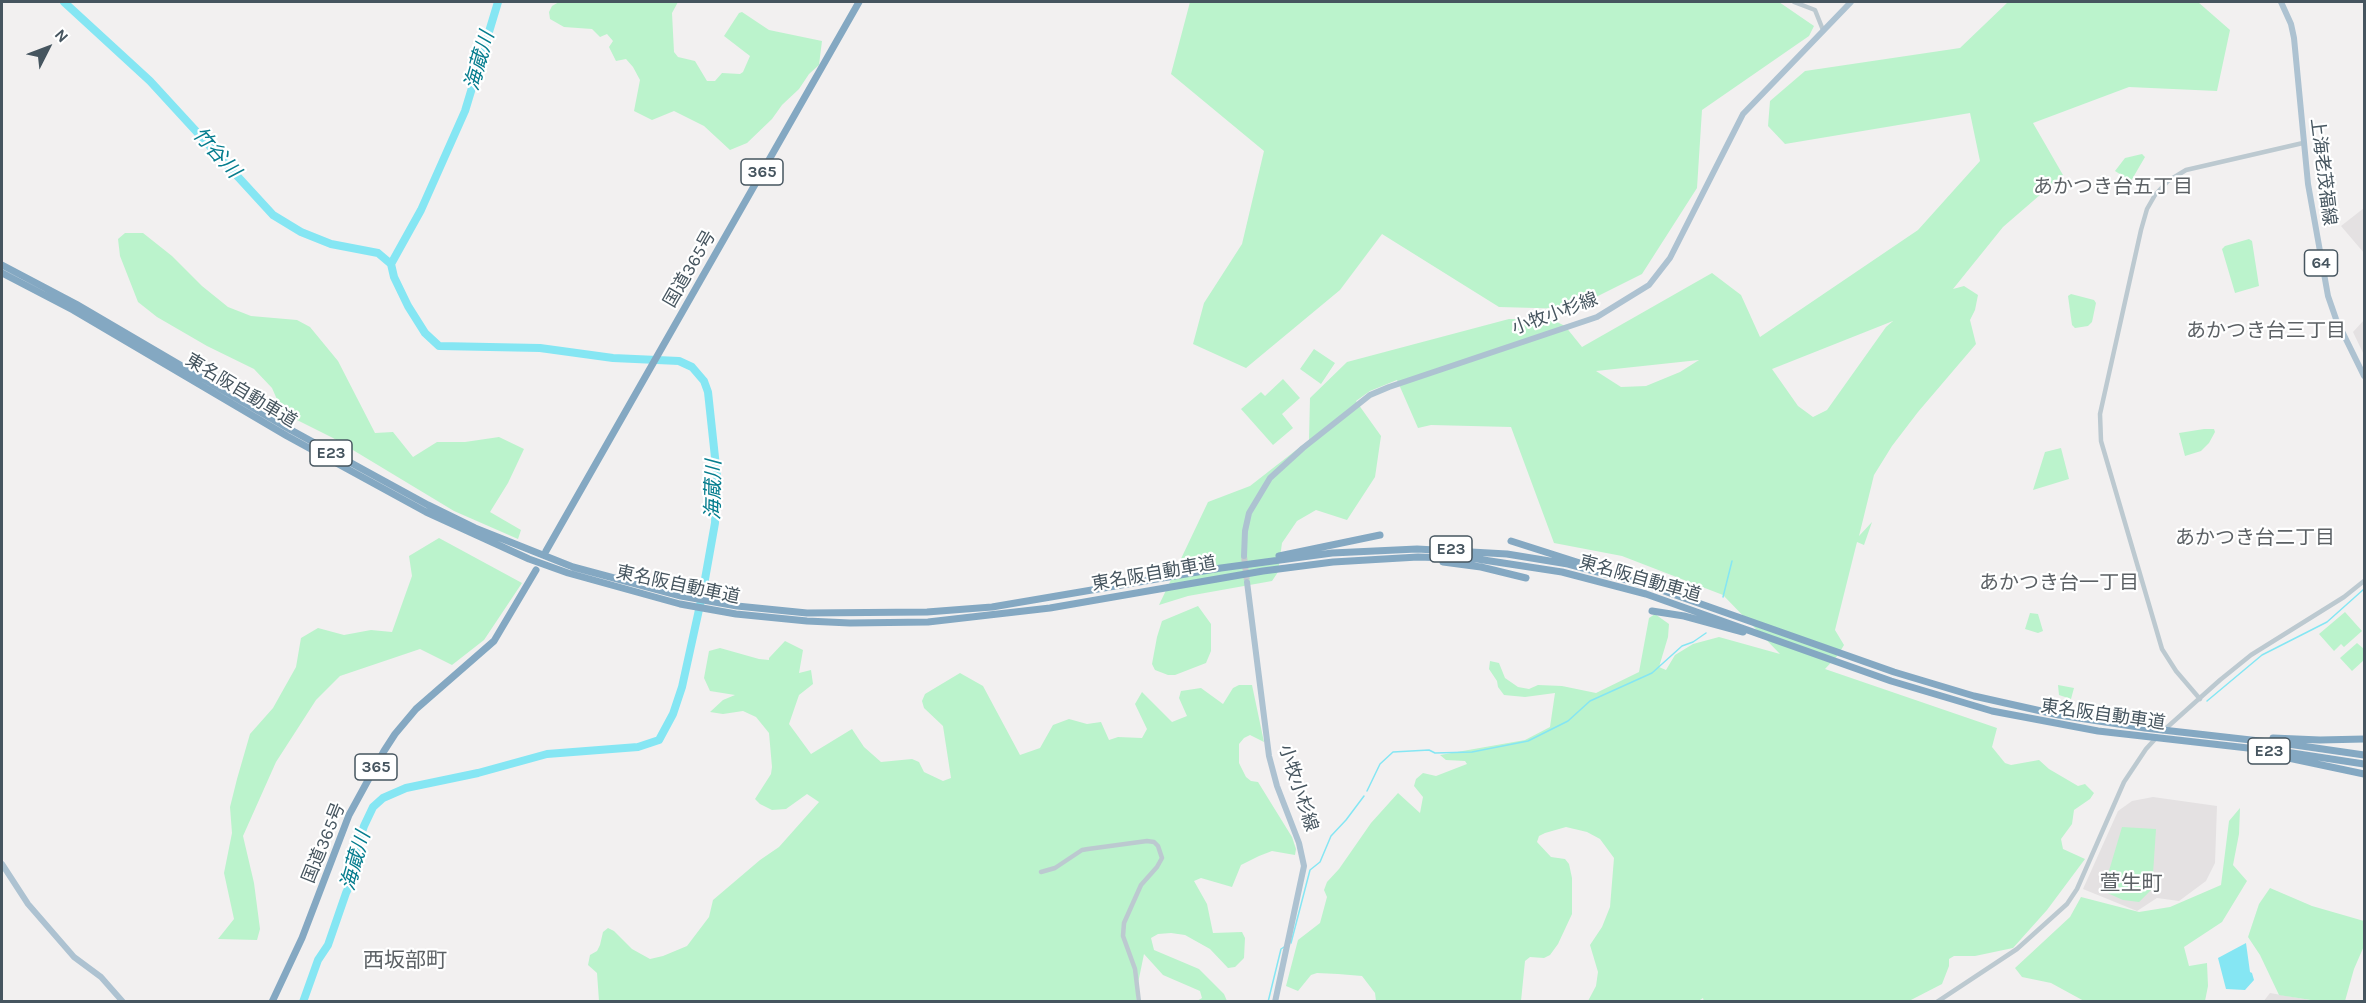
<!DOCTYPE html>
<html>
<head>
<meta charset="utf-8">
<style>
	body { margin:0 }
	#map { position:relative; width:2366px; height:1003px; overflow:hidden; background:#f2f0f0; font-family:Karla,sans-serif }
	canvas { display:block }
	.frame { position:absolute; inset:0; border:3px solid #46555f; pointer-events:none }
	.north { position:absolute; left:18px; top:18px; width:60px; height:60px; -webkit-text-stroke:4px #fff; paint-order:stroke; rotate:48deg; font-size:16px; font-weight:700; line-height:24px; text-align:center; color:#46555f }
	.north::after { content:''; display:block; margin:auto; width:21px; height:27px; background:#46555f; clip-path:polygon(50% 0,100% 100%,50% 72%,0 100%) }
</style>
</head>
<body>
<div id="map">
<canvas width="2366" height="1003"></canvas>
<div class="frame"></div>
<div class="north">N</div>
</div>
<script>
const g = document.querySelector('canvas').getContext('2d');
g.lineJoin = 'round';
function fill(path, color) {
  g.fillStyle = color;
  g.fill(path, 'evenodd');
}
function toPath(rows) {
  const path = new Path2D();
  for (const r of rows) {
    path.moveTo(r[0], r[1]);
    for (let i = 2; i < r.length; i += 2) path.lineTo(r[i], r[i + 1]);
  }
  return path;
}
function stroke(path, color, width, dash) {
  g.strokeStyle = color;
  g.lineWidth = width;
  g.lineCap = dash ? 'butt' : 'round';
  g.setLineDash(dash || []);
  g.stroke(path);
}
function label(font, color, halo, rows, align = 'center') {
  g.font = font + ' Karla,"Noto Sans JP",sans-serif';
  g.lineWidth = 4.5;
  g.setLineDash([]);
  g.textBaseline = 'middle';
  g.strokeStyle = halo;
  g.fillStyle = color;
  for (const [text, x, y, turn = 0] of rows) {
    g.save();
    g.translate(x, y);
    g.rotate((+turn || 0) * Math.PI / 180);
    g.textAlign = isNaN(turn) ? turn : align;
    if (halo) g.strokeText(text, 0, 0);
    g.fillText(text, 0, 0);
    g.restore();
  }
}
const education = toPath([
	[2364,208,2364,253,2341,226],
	[2364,320,2364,355,2353,332],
	[2153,797,2217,806,2215,863,2206,881,2179,901,2157,898,2137,911,2083,889,2118,811,2132,801],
	[2270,993,2316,1001,2263,1002]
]);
const green = toPath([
	[559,2,678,2,672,13,674,52,678,57,695,61,707,81,715,81,722,73,740,74,743,72,750,56,724,36,739,13,742,12,769,30,822,41,819,65,809,74,799,89,782,105,772,119,747,143,730,150,704,126,674,111,652,120,634,111,640,80,633,67,626,59,616,61,609,47,613,41,607,34,600,37,592,29,564,27,550,19,549,12,552,6],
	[1190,2,1779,2,1814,26,1809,36,1702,110,1697,188,1642,274,1572,309,1499,307,1382,234,1340,290,1246,368,1193,344,1204,303,1242,244,1264,151,1171,74],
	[2008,2,2198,2,2230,30,2217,91,2129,87,2033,123,2063,175,2003,227,1953,289,1964,286,1978,295,1975,310,1970,320,1976,344,1918,412,1892,446,1874,475,1859,536,1872,522,1864,545,1857,542,1835,630,1844,645,1838,655,1825,669,1997,728,1992,747,2005,763,2011,765,2039,760,2049,769,2078,786,2085,784,2094,793,2090,799,2074,810,2072,824,2061,839,2063,849,2085,859,2047,910,2013,948,1975,956,1954,956,1949,959,1949,966,1942,984,1909,1001,1704,1002,1703,998,1697,1002,1588,1001,1596,986,1598,972,1590,945,1602,927,1610,907,1614,858,1600,839,1587,832,1566,827,1545,833,1539,836,1537,842,1551,857,1565,859,1569,864,1572,878,1572,914,1558,944,1550,955,1544,958,1530,957,1525,961,1521,1001,1376,1001,1375,993,1362,976,1338,974,1317,973,1311,975,1298,991,1286,986,1298,940,1320,923,1327,897,1324,890,1327,882,1339,869,1371,823,1398,793,1420,813,1423,797,1414,786,1416,779,1423,773,1436,776,1467,764,1465,761,1446,760,1440,755,1525,740,1550,727,1555,693,1525,697,1504,695,1498,687,1497,681,1489,669,1490,661,1499,663,1505,678,1518,687,1529,689,1538,685,1562,686,1596,693,1639,672,1649,618,1655,614,1669,624,1668,637,1659,667,1666,670,1675,655,1693,644,1719,637,1780,654,1723,595,1622,556,1554,543,1511,427,1431,425,1418,428,1397,380,1370,391,1356,401,1381,436,1375,477,1347,520,1316,510,1297,521,1282,543,1278,572,1272,581,1188,596,1159,605,1208,502,1250,486,1309,440,1310,398,1347,362,1509,319,1553,320,1565,326,1582,347,1712,273,1741,295,1760,337,1918,230,1980,161,1970,113,1785,144,1768,126,1770,101,1805,71,1960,48],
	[1893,321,1886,327,1827,410,1813,417,1798,406,1772,369],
	[1699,360,1680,372,1646,386,1621,387,1596,371],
	[2142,154,2145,157,2131,181,2115,171,2125,158],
	[125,233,143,233,172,256,202,286,228,307,251,316,297,320,310,327,338,361,375,433,393,432,413,457,437,442,465,442,499,437,524,449,508,483,490,512,521,530,518,539,454,511,333,438,283,413,272,388,254,369,207,346,157,317,138,302,120,256,118,239],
	[2249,239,2252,241,2259,286,2235,293,2222,249,2225,246],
	[2071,294,2094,300,2096,303,2092,322,2088,326,2075,328,2072,325,2068,296],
	[1314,349,1335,363,1321,384,1300,369],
	[1283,379,1300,398,1282,414,1293,428,1273,445,1241,409,1261,392,1265,396],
	[2204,429,2214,429,2215,432,2209,443,2201,451,2185,456,2179,433],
	[2061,448,2069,479,2033,490,2045,452],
	[439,538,522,583,484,640,452,665,420,649,340,676,316,700,276,762,243,836,254,883,260,929,257,940,218,939,234,919,224,873,232,833,230,807,237,779,250,734,273,708,296,667,301,638,318,628,344,635,371,630,392,632,412,576,409,556],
	[1198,606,1211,624,1211,651,1206,663,1175,675,1168,675,1155,670,1152,664,1157,637,1162,621],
	[2345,612,2362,631,2344,647,2341,644,2334,651,2319,634],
	[2030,613,2038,614,2043,631,2038,633,2025,629],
	[785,641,803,650,799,673,811,670,813,684,799,695,789,724,811,754,852,729,864,747,881,762,912,759,919,762,924,772,943,781,951,778,943,726,924,708,922,701,925,694,960,673,983,686,1020,755,1040,748,1053,725,1069,719,1087,724,1101,722,1109,740,1118,737,1142,738,1147,729,1135,704,1142,692,1172,722,1187,716,1179,698,1181,691,1201,688,1223,704,1233,688,1239,685,1252,685,1264,742,1250,735,1244,738,1239,744,1239,763,1246,777,1251,781,1258,782,1292,837,1296,849,1295,855,1272,851,1259,856,1241,865,1232,887,1201,878,1194,881,1207,904,1213,933,1242,932,1245,938,1244,958,1235,967,1228,968,1210,949,1185,935,1171,933,1158,934,1151,938,1154,950,1199,969,1224,994,1227,1001,1197,1001,1202,998,1200,991,1163,975,1144,954,1136,993,1137,1002,599,1001,597,973,588,965,590,955,597,951,600,945,603,932,608,928,614,931,632,949,650,959,663,956,687,946,709,917,713,900,760,860,779,847,819,802,807,794,786,809,772,810,760,804,755,799,771,774,772,767,769,733,756,717,743,711,723,714,710,712,723,700,735,695,710,691,704,678,709,651,720,648,759,659,769,660,769,658],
	[2357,643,2364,649,2364,660,2352,671,2340,658],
	[2058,685,2074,688,2071,699,2059,695],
	[2240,808,2239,834,2233,865,2247,881,2222,922,2184,947,2189,966,2207,963,2208,986,2205,1001,2084,1001,2051,983,2022,977,2015,968,2070,917,2081,897,2139,912,2170,907,2221,885,2229,821],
	[2122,827,2156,829,2152,889,2139,902,2123,900,2103,891],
	[2270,888,2312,906,2364,921,2364,946,2354,969,2345,1001,2317,1001,2279,995,2260,955,2248,937,2259,904]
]);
const water = toPath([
	[2246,943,2250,972,2252,973,2254,980,2245,990,2226,989,2218,958]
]);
const stream = toPath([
	[1723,597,1732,561],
	[2207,701,2262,655,2327,622,2364,589],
	[1367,791,1380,764,1393,752,1429,750,1435,753,1472,752,1528,741,1568,721,1590,701,1652,673,1682,646,1693,642,1706,633],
	[1291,943,1310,870,1320,862,1331,836,1346,820,1364,796],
	[1268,1002,1281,949,1284,947]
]);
const river = toPath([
	[64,2,150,81,273,215,301,232,331,244,378,253,391,264],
	[303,1002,318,960,328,945,346,893,358,868,356,850,364,826,373,807,383,798,406,788,478,773,547,754,638,747,659,740,673,714,682,687,702,596,715,523,717,476,708,392,704,381,692,367,679,361,613,358,540,348,439,346,425,333,408,306,394,277,391,264,421,210,465,111,498,2]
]);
const majorTunnel = toPath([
	[1244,556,1247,582]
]);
const minor = toPath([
	[1794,2,1815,10,1823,30],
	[2200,699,2176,671,2162,649,2101,441,2100,414,2141,230,2147,209,2155,195,2168,181,2186,170,2303,143],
	[2163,731,2220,680,2251,655,2344,597,2364,581],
	[1041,872,1055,868,1082,850,1088,849,1147,841,1154,842,1158,846,1162,858,1157,867,1141,885,1124,923,1123,936,1135,969,1139,1002],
	[1937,1002,2017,949,2067,904,2077,889,2124,782,2146,749,2157,737]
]);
const major = toPath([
	[2281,2,2291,24,2294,38,2308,184,2328,296,2336,319,2364,376],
	[1244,556,1245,531,1249,513,1270,478,1303,448,1370,395,1389,387,1597,317,1649,285,1670,258,1743,114,1851,2],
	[1247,582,1269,756,1277,786,1299,843,1304,866,1275,1002],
	[2,864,28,904,74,957,101,977,123,1002]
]);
const highway = toPath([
	[2,265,76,304,291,430,428,505,475,528,573,567,681,596,737,606,807,613,927,612,992,607,1221,568,1332,553,1417,549,1507,554,1568,564,1650,586,1894,672,1974,696,2059,715,2145,728,2295,745,2364,755],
	[2,273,73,310,287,436,426,512,529,559,568,573,680,604,736,614,807,621,850,623,928,622,1050,608,1263,571,1333,562,1418,557,1477,559,1562,572,1646,594,1891,681,1992,711,2098,731,2292,753,2364,764],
	[1511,541,1583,564],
	[546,551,859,2],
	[1279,556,1380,535],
	[1443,562,1481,567,1526,578],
	[1652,611,1684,616,1743,632],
	[2273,738,2320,740,2364,739],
	[2279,756,2364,774],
	[272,1002,302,938,349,815,384,751,395,734,416,709,494,641,536,570]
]);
const shields = [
	[762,172,42],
	[2321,263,33],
	[331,453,42],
	[1451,549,42],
	[2269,751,42],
	[376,767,42]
];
const shieldNames = [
	["365",762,172],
	["64",2321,263],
	["E23",331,453],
	["E23",1451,549],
	["E23",2269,751],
	["365",376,767]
];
const streetNames = [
	["上海老茂福線",2323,172,83],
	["国道365号",690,269,-60],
	["小牧小杉線",1555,314,-20],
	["東名阪自動車道",241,391,31],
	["東名阪自動車道",1154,574,-10],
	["東名阪自動車道",1640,579,16],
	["東名阪自動車道",678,585,12],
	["東名阪自動車道",2103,715,8],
	["小牧小杉線",1298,788,72],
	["国道365号",324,843,-68]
];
const waterNames = [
	["海蔵川",480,61,-74],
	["竹谷川",216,153,48],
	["海蔵川",714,490,-89],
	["海蔵川",356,861,-74]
];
const neighbourhoodNames = [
	["あかつき台五丁目",2113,187],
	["あかつき台三丁目",2266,331],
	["あかつき台二丁目",2255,538],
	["あかつき台一丁目",2059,583]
];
const quarterNames = [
	["萱生町",2131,884],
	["西坂部町",405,961]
];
fill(education, '#e4e1e2');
fill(green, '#bbf3cc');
fill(water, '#85e6f3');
stroke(stream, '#85e6f3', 1.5);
stroke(river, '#85e6f3', 8);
stroke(majorTunnel, '#c7c9cc', 6, [6, 3]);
stroke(minor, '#bcc9d0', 4.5);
stroke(major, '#adc2d1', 6);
stroke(highway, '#84a8c2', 7);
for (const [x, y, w] of shields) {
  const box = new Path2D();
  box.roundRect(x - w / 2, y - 13, w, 26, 4.5);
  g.fillStyle = '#fff';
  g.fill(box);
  stroke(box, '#46555f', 1.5);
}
label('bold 16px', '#46555f', null, shieldNames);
label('18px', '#46555f', '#fff', streetNames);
label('italic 20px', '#057d8e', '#fff', waterNames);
label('20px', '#5c6165', '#fff', neighbourhoodNames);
label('21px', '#5c6165', '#fff', quarterNames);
</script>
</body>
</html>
